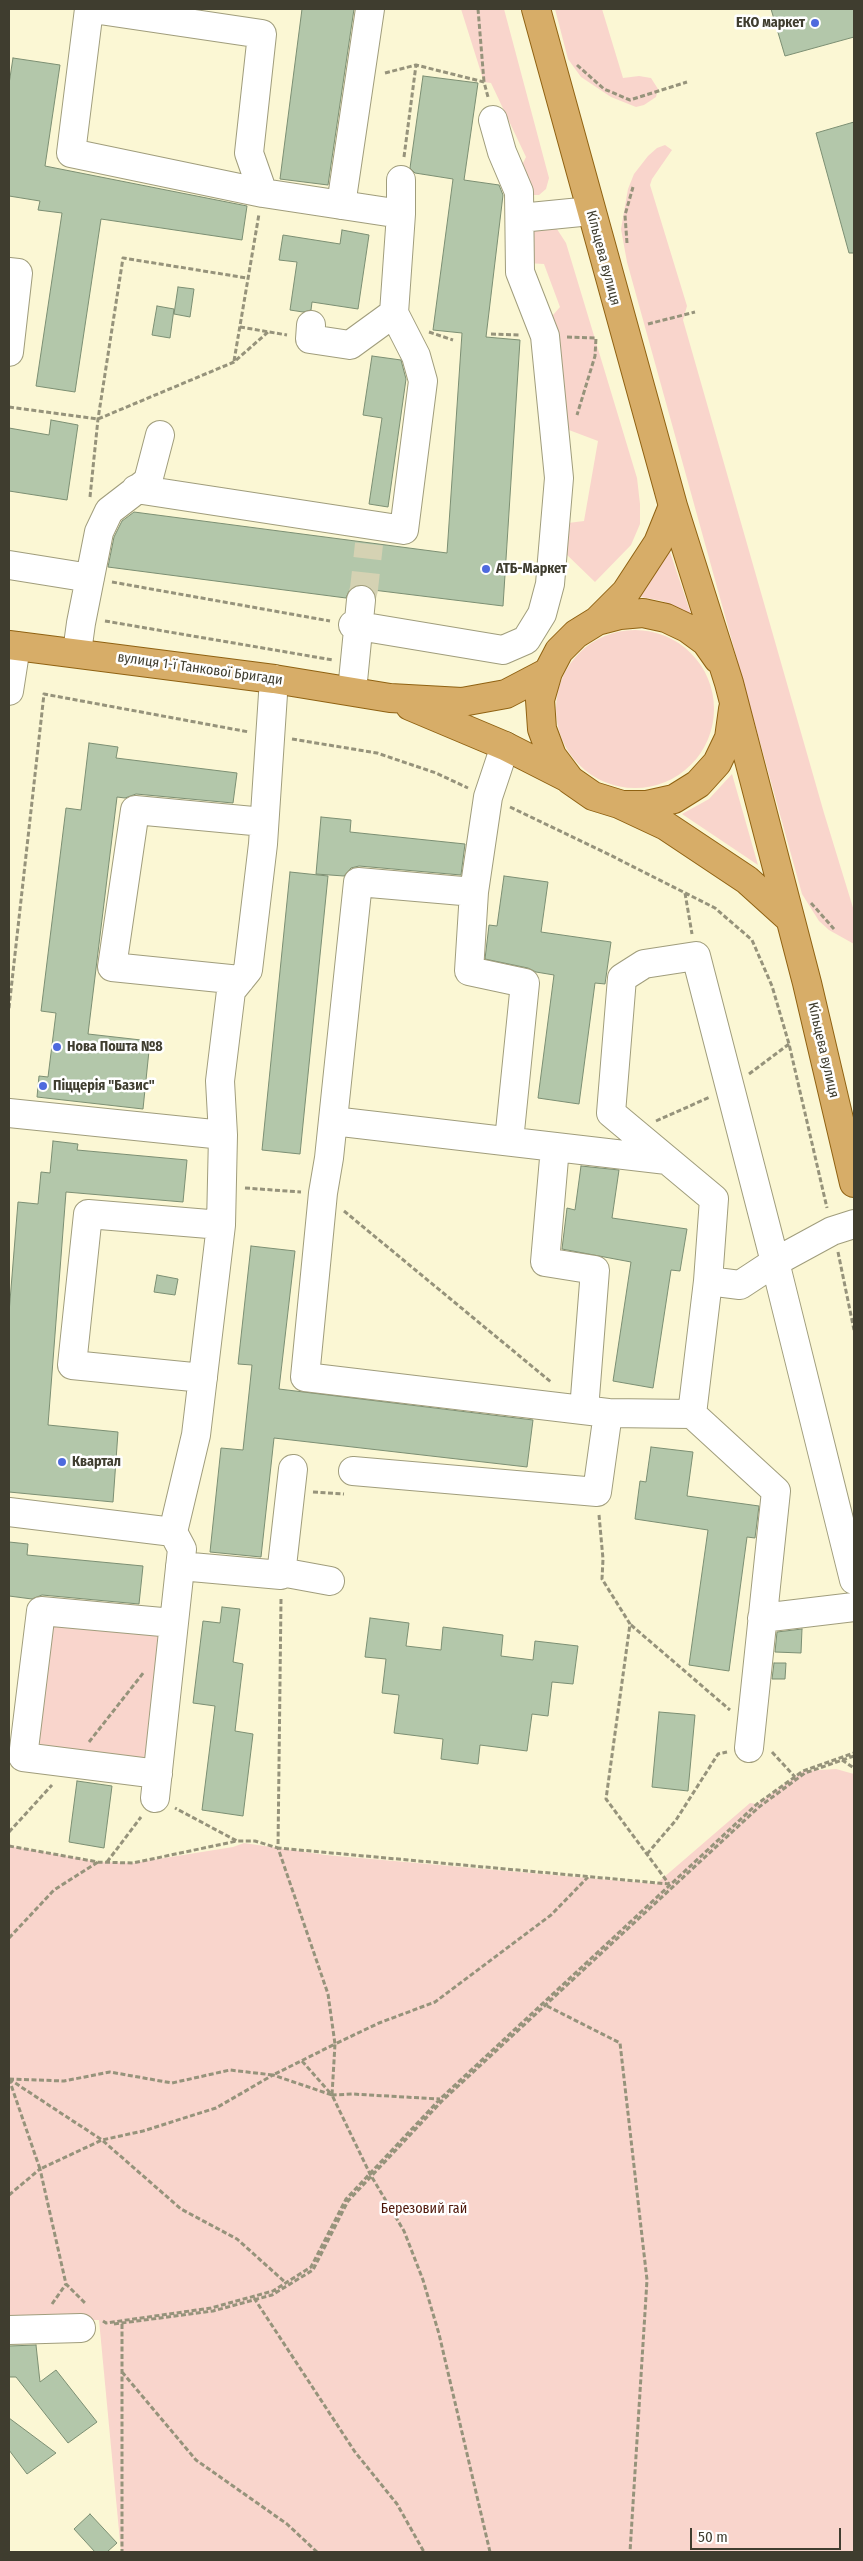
<!DOCTYPE html>
<html>
<head>
<meta charset="utf-8">
<style>
	body { margin:0 }
	#map { position:relative; width:863px; height:2561px; overflow:hidden; background:#fbf7d4; font-family:"Fira Sans Condensed",sans-serif }
	canvas { display:block }
	.frame { position:absolute; inset:0; border:10px solid #3f3d2f; pointer-events:none }
	.scale { position:absolute; left:690px; top:2528px; width:151px; height:22px; box-sizing:border-box; border:2px solid #3f3d2f; border-top:0; padding-left:6px; font-size:15px; line-height:18px; white-space:nowrap; color:#3f3d2f; -webkit-text-stroke:4px #fff; paint-order:stroke }
</style>
</head>
<body>
<div id="map">
<canvas width="863" height="2561"></canvas>
<div class="frame"></div>
<div class="scale">50 m</div>
</div>
<script>
const g = document.querySelector('canvas').getContext('2d');
g.lineJoin = 'round';
function fill(path, color) {
  g.fillStyle = color;
  g.fill(path, 'evenodd');
}
function toPath(rows) {
  const path = new Path2D();
  for (const r of rows) {
    if (r.length === 3) {
      path.moveTo(r[0] + r[2], r[1]);
      path.arc(r[0], r[1], r[2], 0, 2 * Math.PI);
      continue;
    }
    path.moveTo(r[0], r[1]);
    for (let i = 2; i < r.length; i += 2) path.lineTo(r[i], r[i + 1]);
  }
  return path;
}
function stroke(path, color, width, dash) {
  g.strokeStyle = color;
  g.lineWidth = width;
  g.lineCap = dash ? 'butt' : 'round';
  g.setLineDash(dash || []);
  g.stroke(path);
}
function label(font, color, halo, rows, align = 'center') {
  g.font = font + ' "Fira Sans Condensed",sans-serif';
  g.lineWidth = 5;
  g.setLineDash([]);
  g.textBaseline = 'middle';
  g.strokeStyle = halo;
  g.fillStyle = color;
  for (const [text, x, y, turn = 0] of rows) {
    g.save();
    g.translate(x, y);
    g.rotate((+turn || 0) * Math.PI / 180);
    g.textAlign = isNaN(turn) ? turn : align;
    if (halo) g.strokeText(text, 0, 0);
    g.fillText(text, 0, 0);
    g.restore();
  }
}
const green = toPath([
	[461,9,504,9,549,178,546,189,539,195,532,195,522,165,526,157,491,83,484,82],
	[555,9,602,9,623,78,639,76,651,78,658,89,656,97,644,105,636,107,611,97,581,77,568,59],
	[665,145,672,150,652,179,650,185,687,306,683,320,824,813,854,911,854,944,829,930,819,921,802,894,627,262,621,229,628,189,634,174,648,156,657,148],
	[555,226,566,243,637,478,640,504,640,524,631,545,595,582,564,552,568,523,584,521,598,441,561,427,553,315,560,307,544,264,526,263,530,230],
	[670,552,691,614,662,601,636,596],
	[635,709,79],
	[732,774,758,865,682,814,709,799],
	[50,1622,161,1630,151,1762,43,1749,36,1743],
	[836,1769,854,1774,854,2552,121,2552,99,2320,9,2320,9,1846,98,1862,133,1863,233,1847,244,1843,326,1855,656,1884,750,1803,757,1804,803,1771]
]);
const building = toPath([
	[302,9,354,9,328,185,280,179,302,9],
	[771,9,854,9,854,37,785,56,771,9],
	[13,58,60,65,45,166,247,206,242,240,101,219,75,392,36,386,62,213,38,210,40,201,9,196,9,84,13,58],
	[423,76,478,83,464,180,499,185,503,195,486,337,520,340,503,606,373,590,362,584,354,586,349,591,346,598,108,567,114,537,122,521,134,512,447,553,462,333,433,330,453,179,415,173,410,168,423,76],
	[854,122,854,253,849,253,816,133,854,122],
	[342,230,369,235,358,309,312,302,311,310,303,312,290,310,297,262,279,260,283,235,340,244,342,230],
	[178,287,194,289,190,317,174,314,178,287],
	[157,306,174,309,170,338,152,335,157,306],
	[372,356,401,360,406,379,388,507,369,504,382,418,363,415,372,356],
	[51,420,78,425,67,500,9,491,9,428,49,435,51,420],
	[89,743,118,747,116,758,237,773,233,803,136,794,125,798,117,797,88,1034,150,1041,143,1109,37,1097,39,1076,48,1077,56,1013,41,1011,66,808,81,810,89,743],
	[321,817,351,820,350,832,465,844,461,875,359,866,351,868,344,876,316,874,321,817],
	[290,872,328,876,300,1154,262,1150,290,872],
	[504,876,548,882,541,932,611,942,605,984,595,983,579,1104,538,1098,554,975,536,972,528,968,485,959,489,925,497,926,504,876],
	[53,1141,78,1144,77,1150,187,1160,183,1202,66,1192,48,1425,118,1432,113,1502,9,1492,9,1313,18,1202,38,1204,41,1172,50,1173,53,1141],
	[581,1166,619,1170,612,1218,687,1229,680,1271,671,1270,653,1388,613,1381,631,1262,562,1249,567,1208,575,1210,581,1166],
	[251,1246,295,1251,279,1389,533,1420,527,1467,274,1438,261,1557,210,1552,221,1448,243,1450,252,1365,238,1364,251,1246],
	[157,1275,178,1279,175,1295,154,1292,157,1275],
	[651,1447,693,1452,687,1496,759,1506,755,1538,747,1537,729,1671,689,1665,708,1530,635,1519,640,1481,646,1482,651,1447],
	[9,1542,28,1544,27,1555,143,1566,139,1604,42,1595,32,1599,9,1596,9,1542],
	[222,1607,240,1609,233,1662,243,1664,235,1731,253,1734,243,1816,202,1810,215,1706,193,1703,203,1621,220,1623,222,1607],
	[370,1618,409,1623,406,1646,441,1650,443,1627,503,1635,501,1656,533,1660,535,1641,578,1646,573,1684,552,1682,548,1716,532,1714,527,1751,480,1745,478,1764,441,1759,443,1739,394,1733,399,1695,382,1693,386,1659,365,1657,370,1618],
	[802,1629,801,1653,775,1652,777,1632,802,1629],
	[774,1663,786,1663,785,1679,772,1679,774,1663],
	[659,1712,695,1715,688,1791,652,1787,659,1712],
	[77,1781,112,1786,104,1848,69,1842,77,1781],
	[36,2345,40,2382,56,2370,97,2422,68,2443,16,2377,9,2377,9,2346,36,2345],
	[9,2418,56,2453,27,2474,9,2450,9,2418],
	[90,2514,117,2543,107,2552,95,2552,74,2529,90,2514]
]);
const minorTunnel = toPath([
	[361,600,364,589,369,544]
]);
const path = toPath([
	[478,9,484,82],
	[577,65,604,89,630,100,687,82],
	[385,73,416,65,484,82,488,97],
	[404,157,416,65],
	[627,243,625,215,633,187],
	[648,324,695,312],
	[240,327,287,335],
	[429,332,453,340],
	[491,334,519,335],
	[567,337,596,338,595,356,577,415],
	[234,361,259,214],
	[9,407,98,419,234,362,268,332],
	[90,497,98,419,123,258,247,278],
	[112,582,330,621],
	[105,621,333,660],
	[292,739,377,753,436,773,468,788],
	[510,807,610,855,715,908,752,940,772,986,789,1044,827,1208],
	[685,893,692,934],
	[811,903,834,929],
	[9,1008,44,694,249,732],
	[749,1074,789,1044],
	[656,1121,710,1097],
	[245,1188,301,1192],
	[344,1211,551,1382],
	[838,1252,854,1330],
	[313,1492,344,1494],
	[599,1515,603,1559,602,1579,630,1624,606,1799,669,1884],
	[281,1599,278,1848,669,1884],
	[631,1625,730,1710],
	[89,1742,144,1672],
	[772,1752,795,1777],
	[842,1760,854,1768],
	[9,1832,52,1785],
	[9,1846,98,1862,133,1863,237,1841,175,1808],
	[647,1854,676,1820,718,1754,727,1752],
	[107,1862,141,1817],
	[9,1938,54,1890,98,1862],
	[547,2006,620,2043,647,2280,630,2552],
	[302,2061,332,2095,352,2094,440,2099],
	[9,2079,64,2081,110,2072,172,2083,230,2070,273,2075,335,2044,328,1994,278,1848,255,1841,237,1841],
	[9,2079,40,2169,102,2140,181,2209,237,2239,286,2283],
	[9,2079,102,2140,143,2131,216,2108,273,2075,332,2095],
	[9,2195,40,2169,66,2284,86,2304],
	[254,2298,355,2452,397,2504,424,2552],
	[52,2304,66,2284],
	[103,2321,106,2323,211,2308,273,2291,311,2267,346,2199,440,2099,757,1804,803,1771,854,1753],
	[114,2324,213,2311,272,2295,313,2270,348,2201,442,2101,759,1807,805,1773,854,1756],
	[122,2324,122,2552],
	[122,2372,196,2460,287,2524,317,2552],
	[490,2552,439,2334,423,2280,404,2231,370,2174,332,2095,335,2044,379,2023,435,2002,551,1915,588,1877]
]);
const minor = toPath([
	[89,9,71,153,263,193,401,214],
	[93,9,262,34,249,153,263,193],
	[341,205,370,9],
	[520,218,591,211],
	[9,272,18,273,9,352],
	[311,325,310,339,350,345,394,313,401,214,401,180],
	[136,489,404,530,423,381,416,356,394,313],
	[9,565,90,578],
	[353,625,503,650,526,640,542,614,550,584,559,478,545,336,520,272,519,192,502,152,493,120],
	[77,652,81,623,99,532,109,511,148,481,160,435],
	[9,691,16,646],
	[352,691,361,600],
	[505,746,488,797,474,892,469,971,525,983,509,1141],
	[474,892,358,882,329,1158,323,1193,305,1377,608,1413],
	[240,980,112,967,135,810,264,822],
	[9,1113,223,1135],
	[333,1121,667,1160],
	[555,1147,545,1262,595,1270,584,1410],
	[854,1224,832,1231,775,1262,854,1580],
	[203,1378,72,1365,88,1214,221,1225],
	[692,1414,776,1491,749,1748],
	[353,1471,597,1492,608,1413,692,1414,708,1281,740,1285,775,1262,696,956,644,964,622,978,611,1113,714,1199,708,1281],
	[9,1512,173,1532],
	[180,1566,281,1575,293,1469],
	[281,1572,330,1581],
	[762,1618,854,1607],
	[158,1774,23,1757,41,1611,173,1623],
	[155,1798,182,1549,173,1532,196,1435,221,1225,223,1135,220,1081,231,991,248,970,263,844,274,679],
	[9,2330,81,2328]
]);
const major = toPath([
	[536,9,673,506,729,683,807,983,854,1183],
	[673,506,658,543,626,592,597,621,576,634,559,651,548,672,540,700,542,729,552,756,570,780,593,796,619,804,666,826,747,880,788,917],
	[597,621,620,615,643,613,666,618,687,628,706,642,718,659],
	[9,645,274,679,390,698,462,702,506,694,548,672],
	[410,706,505,746,566,777],
	[624,805,647,805,674,799,698,784,717,763,729,738,733,709]
]);
const markers = [
	[815,23,5,"#4e6ade"],
	[486,569,5,"#4e6ade"],
	[57,1047,5,"#4e6ade"],
	[43,1086,5,"#4e6ade"],
	[62,1462,5,"#4e6ade"]
];
const poiNames = [
	["ЕКО маркет",805,23,"right"],
	["АТБ-Маркет",496,569],
	["Нова Пошта №8",67,1047],
	["Піццерія \"Базис\"",53,1086],
	["Квартал",72,1462]
];
const streetNames = [
	["Кільцева вулиця",603,258,75],
	["вулиця 1-ї Танкової Бригади",200,669,8],
	["Кільцева вулиця",823,1050,77]
];
const parkNames = [
	["Березовий гай",424,2209]
];
fill(green, '#f9d5cc');
fill(building, '#b3c7aa');
stroke(building, '#7c8f73', 1);
stroke(minorTunnel, '#d5d2b3', 28, [28, 14]);
stroke(minor, '#a09d7c', 30);
stroke(major, '#906212', 30);
stroke(path, '#96937b', 3, [5, 2.5]);
stroke(minor, '#fff', 28);
stroke(major, '#d7ad68', 28);
for (const [x, y, r, color] of markers) {
  const dot = new Path2D();
  dot.arc(x, y, r, 0, 2 * Math.PI);
  g.fillStyle = color;
  g.fill(dot);
  stroke(dot, '#fff', 2);
}
label('bold 14px', '#3f3d2f', '#fff', poiNames, 'left');
label('14px', '#3f3d2f', '#fff', streetNames);
label('14px', '#4d1608', '#fff', parkNames);
</script>
</body>
</html>
